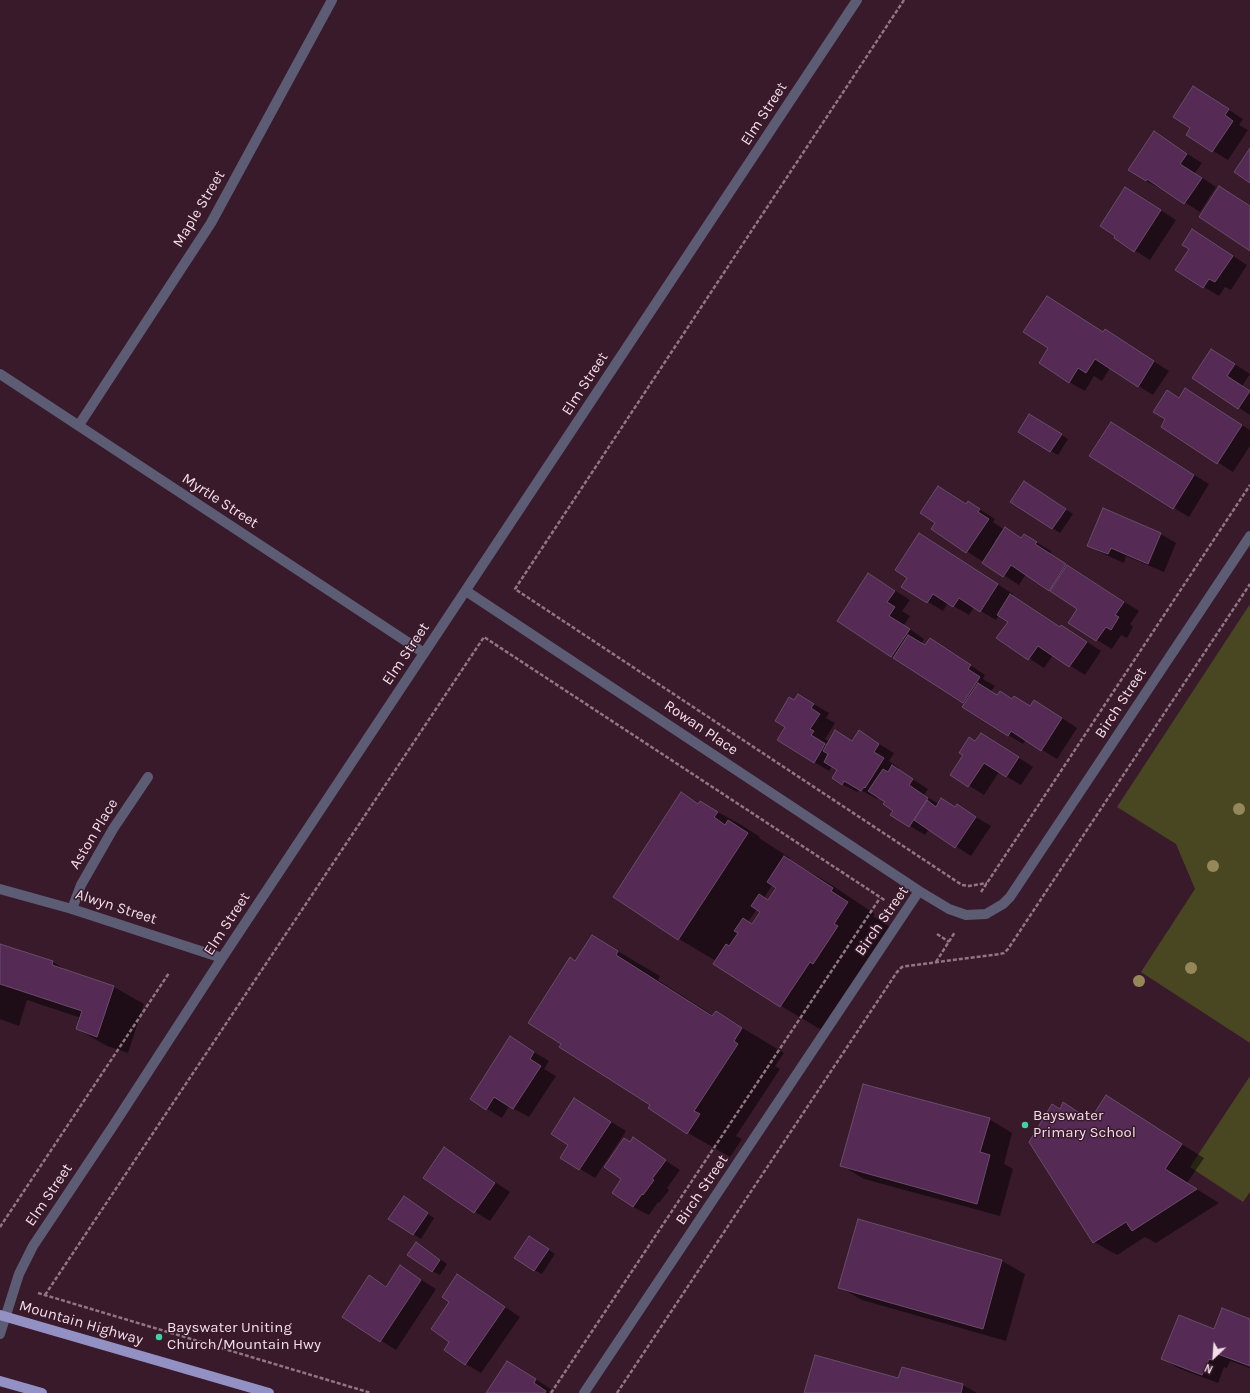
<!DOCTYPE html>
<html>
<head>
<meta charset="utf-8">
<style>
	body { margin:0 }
	#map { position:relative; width:1250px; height:1393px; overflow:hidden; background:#391a2b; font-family:Karla,sans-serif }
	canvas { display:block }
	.north { position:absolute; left:1194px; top:1337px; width:40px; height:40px; -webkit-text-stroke:3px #391a2b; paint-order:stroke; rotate:205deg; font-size:11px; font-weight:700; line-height:16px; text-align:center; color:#f4dee8 }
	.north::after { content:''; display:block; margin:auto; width:14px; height:18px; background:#f4dee8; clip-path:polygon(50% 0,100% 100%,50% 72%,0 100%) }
</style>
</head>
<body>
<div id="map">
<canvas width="1250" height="1393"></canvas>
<div class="north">N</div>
</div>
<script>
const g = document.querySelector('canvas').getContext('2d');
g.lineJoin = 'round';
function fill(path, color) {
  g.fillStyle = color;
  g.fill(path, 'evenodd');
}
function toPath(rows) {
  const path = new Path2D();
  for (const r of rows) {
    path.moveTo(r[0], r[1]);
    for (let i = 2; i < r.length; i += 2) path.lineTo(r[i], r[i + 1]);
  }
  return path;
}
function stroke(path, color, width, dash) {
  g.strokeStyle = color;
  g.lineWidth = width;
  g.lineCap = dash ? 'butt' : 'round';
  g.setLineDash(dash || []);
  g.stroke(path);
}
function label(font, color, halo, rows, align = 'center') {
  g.font = font + ' Karla,sans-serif';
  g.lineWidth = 3;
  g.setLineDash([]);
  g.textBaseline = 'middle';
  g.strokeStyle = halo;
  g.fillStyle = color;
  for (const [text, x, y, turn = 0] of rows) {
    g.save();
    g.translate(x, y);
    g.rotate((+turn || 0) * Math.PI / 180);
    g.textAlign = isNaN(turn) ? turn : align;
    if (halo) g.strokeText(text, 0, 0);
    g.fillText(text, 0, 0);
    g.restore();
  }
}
const green = toPath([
	[1250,604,1250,1043,1141,972,1195,889,1176,844,1117,807],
	[1250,1076,1250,1192,1243,1202,1190,1167]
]);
const shadow = toPath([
	[1193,87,1243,119,1239,125,1248,130,1228,160,1187,135,1192,128],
	[1154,133,1202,163,1195,173,1216,187,1200,212,1162,188,1161,189,1146,181],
	[1140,197,1176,220,1150,260,1115,238],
	[1193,230,1247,265,1231,290,1225,287,1219,296,1176,270,1190,249],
	[1104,333,1120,340,1169,371,1153,395,1110,368,1102,381,1094,376,1085,391,1069,382,1049,348],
	[1227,359,1250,374,1242,386,1250,391,1250,415,1193,378],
	[1186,389,1250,430,1250,446,1233,472,1162,426,1167,419,1168,391,1180,398],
	[1037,419,1068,439,1058,455,1019,432],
	[1126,432,1209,484,1189,517,1174,508],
	[938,487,967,505,968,502,995,519,993,522,1003,529,995,541,997,542,1006,529,1022,538,1024,535,1051,551,1050,554,1139,611,1130,624,1133,627,1127,638,1121,635,1112,649,1069,623,1079,608,1026,574,1019,585,932,529,936,523],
	[1031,487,1073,514,1060,533,1012,502],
	[1103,509,1161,534,1176,543,1164,572,1126,556,1124,563,1104,554,1088,545],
	[934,543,1013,594,1012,596,1061,628,1062,626,1077,635,1101,651,1085,675,1053,655,1044,668,998,638,1009,621,999,615,996,620,974,607,969,615,948,603,943,611,903,587],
	[869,574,910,600,902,611,910,616,904,625,924,639,921,644,926,646,945,648,985,675,983,679,995,686,991,691,998,696,1000,692,1013,699,1031,707,1050,710,1077,728,1057,759,1026,740,1023,744,1008,735,966,704,838,621],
	[798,695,829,713,826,718,835,723,825,739,829,741,853,742,859,732,894,753,889,761,899,768,898,770,928,789,924,795,939,804,956,808,957,806,991,826,971,856,929,829,925,835,910,826,892,814,894,810,886,802,878,797,877,799,859,789,857,792,842,784,839,770,832,766,829,771,814,762,786,727,794,701],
	[807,732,828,744,828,746,806,734],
	[976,742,996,743,1033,767,1021,785,999,772,984,795,952,775],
	[681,794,699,804,700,802,743,826,760,837,759,838,790,858,789,860,827,882,875,914,873,916,890,927,823,1031,781,1006,714,964,716,961,679,939,614,897],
	[773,884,778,888,769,901,764,898],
	[757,909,761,912,753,925,748,922],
	[592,936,660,976,658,980,714,1016,716,1012,784,1053,775,1066,780,1069,736,1136,742,1139,730,1157,688,1133,649,1107,651,1105,576,962],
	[0,945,53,962,71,973,114,987,144,1004,128,1053,107,1046,77,1029,81,1018,27,1000,19,1026,0,1019],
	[511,1038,549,1061,544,1069,556,1076,529,1117,509,1106,502,1118,487,1109],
	[1106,1097,1204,1158,1187,1183,1219,1203,1156,1243,1145,1237,1117,1255,1094,1242,1060,1110,1064,1104,1091,1120],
	[574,1099,626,1131,595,1178,562,1158,570,1145],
	[989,1119,1012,1133,1004,1164,1013,1169,1000,1216,864,1179,841,1165],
	[633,1139,680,1170,667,1188,669,1190,659,1203,658,1202,649,1215,633,1207,623,1179],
	[444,1149,459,1158,510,1192,490,1221,475,1212],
	[411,1202,434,1218,421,1239,413,1234],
	[537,1242,555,1254,542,1274,534,1270],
	[424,1248,447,1264,440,1275,432,1271],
	[1002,1261,1025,1274,1006,1341,862,1300,839,1287],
	[401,1267,436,1289,396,1350,343,1317,369,1276,388,1287],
	[472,1285,520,1317,481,1373,466,1364,451,1341],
	[1250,1320,1250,1368,1230,1361,1227,1368,1224,1367,1218,1383,1178,1368,1163,1359,1215,1330],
	[902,1368,963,1385,977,1393,805,1393,899,1379],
	[523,1371,551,1389,548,1392,550,1393,487,1393]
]);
const building = toPath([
	[1193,86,1229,109,1225,115,1233,121,1212,152,1186,135,1190,128,1173,117,1193,86],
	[1154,131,1187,154,1180,164,1202,178,1184,204,1147,179,1146,181,1128,170,1154,131],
	[1250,148,1250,183,1234,172,1250,148],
	[1219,186,1250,206,1250,251,1199,217,1219,186],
	[1125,187,1161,210,1134,252,1114,238,1115,236,1100,226,1125,187],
	[1192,229,1233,256,1215,282,1209,279,1203,288,1175,270,1189,249,1182,245,1192,229],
	[1047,296,1103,332,1105,329,1154,361,1138,387,1095,359,1086,373,1078,368,1069,383,1039,363,1048,348,1023,332,1047,296],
	[1211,349,1235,364,1227,376,1250,391,1238,409,1192,378,1211,349],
	[1185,388,1242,425,1217,464,1161,427,1165,419,1153,412,1167,390,1179,398,1185,388],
	[1029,414,1062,434,1050,452,1018,432,1029,414],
	[1111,422,1194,475,1173,509,1089,456,1111,422],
	[1024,481,1066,509,1052,529,1010,502,1024,481],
	[938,486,966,504,968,501,980,509,978,512,989,519,966,553,931,529,935,523,920,513,938,486],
	[1103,508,1161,533,1148,564,1111,548,1108,554,1087,546,1103,508],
	[1005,527,1021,538,1024,534,1037,542,1035,544,1066,564,1049,591,1011,565,1003,577,982,563,1005,527],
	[919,533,998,584,980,612,959,598,953,607,933,594,927,603,901,587,907,578,895,570,919,533],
	[1067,565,1124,602,1115,615,1119,617,1111,630,1106,627,1096,641,1068,623,1077,609,1050,591,1067,565],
	[868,573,895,591,887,602,895,607,889,616,910,629,891,657,837,621,868,573],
	[1010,594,1060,627,1061,625,1087,642,1069,667,1038,646,1028,660,996,638,1008,622,997,615,1010,594],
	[908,635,925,645,930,638,971,665,968,669,980,677,963,703,893,658,908,635],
	[978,683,997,695,1000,691,1012,699,1014,696,1030,706,1034,700,1062,718,1041,751,1011,731,1008,736,962,707,978,683],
	[798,694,814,704,811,708,820,714,810,729,814,731,811,735,825,744,814,763,777,740,785,727,775,721,789,697,794,700,798,694],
	[835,730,852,741,859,730,879,744,874,752,884,758,865,788,864,787,861,791,844,781,842,785,832,778,837,770,824,762,828,754,823,751,835,730],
	[981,733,1019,757,1006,777,984,763,968,787,950,775,963,755,959,753,969,737,975,741,981,733],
	[892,765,913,779,909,785,928,798,909,827,890,815,893,811,883,804,885,802,868,791,883,769,888,772,892,765],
	[681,792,698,804,700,801,718,812,714,817,725,825,728,820,748,833,678,940,613,897,681,792],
	[941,798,955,807,957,804,976,817,955,848,914,820,927,800,936,807,941,798],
	[784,856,833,888,831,891,848,902,834,924,838,926,813,964,810,962,780,1007,713,964,726,944,729,946,738,933,734,931,743,918,752,924,760,912,751,906,759,894,768,900,776,888,767,882,784,856],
	[592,935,618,951,616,955,712,1016,716,1011,742,1028,734,1041,738,1044,694,1111,700,1114,687,1134,648,1108,650,1105,559,1047,561,1044,528,1023,570,957,575,961,592,935],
	[0,944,53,961,52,965,114,986,97,1037,76,1029,82,1011,0,984,0,944],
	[510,1036,534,1052,530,1059,541,1066,513,1109,494,1097,486,1110,470,1099,510,1036],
	[863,1084,990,1118,980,1152,990,1155,977,1204,840,1166,863,1084],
	[1106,1095,1182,1144,1165,1169,1197,1189,1132,1231,1126,1222,1093,1243,1029,1142,1052,1104,1060,1109,1063,1102,1090,1120,1106,1095],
	[574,1098,611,1122,579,1170,560,1158,568,1145,551,1134,574,1098],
	[633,1137,666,1160,652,1179,654,1180,643,1195,642,1194,633,1207,612,1193,621,1179,604,1167,624,1138,630,1142,633,1137],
	[444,1147,495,1183,474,1213,423,1178,444,1147],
	[404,1196,428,1213,413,1235,388,1219,404,1196],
	[858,1219,1002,1260,983,1329,838,1288,858,1219],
	[529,1236,549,1249,534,1271,514,1258,529,1236],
	[416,1242,440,1260,432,1272,407,1255,416,1242],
	[400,1265,421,1280,380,1342,342,1317,369,1275,386,1287,400,1265],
	[457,1274,505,1307,465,1365,444,1350,449,1342,431,1329,449,1302,442,1297,457,1274],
	[1222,1308,1250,1319,1250,1366,1215,1353,1212,1360,1209,1359,1202,1375,1161,1359,1179,1315,1214,1329,1222,1308],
	[815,1355,898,1378,902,1367,963,1384,961,1393,804,1393,815,1355],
	[507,1361,536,1379,534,1383,546,1391,545,1393,486,1393,507,1361]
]);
const path = toPath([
	[904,0,515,589,962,885,969,886,987,883],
	[981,892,1250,485],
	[937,934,949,942],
	[936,962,955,932],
	[0,1227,169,973],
	[38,1293,371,1393],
	[45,1295,484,637,886,901],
	[551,1393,880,898],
	[617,1393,897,972,902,967,907,966,1000,954,1004,953,1008,949,1250,584]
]);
const lane = toPath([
	[72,909,81,885,113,829,148,777]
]);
const street = toPath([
	[0,374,424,653],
	[79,425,211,223,332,0],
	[466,591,919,891],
	[0,889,72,909,222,958],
	[0,1334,19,1274,33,1246,113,1126,222,958,857,0],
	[584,1393,919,891,949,909,966,915,986,914,1003,904,1010,897,1250,536]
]);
const primary = toPath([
	[0,1315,269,1393],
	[0,1381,42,1393]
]);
const trees = [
	[1239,809],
	[1213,866],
	[1191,968],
	[1139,981]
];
const markers = [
	[1025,1125,4,"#3dd4a3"],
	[159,1337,4,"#3dd4a3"]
];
const streetNames = [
	["Elm Street",764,114,-57],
	["Maple Street",199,209,-59],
	["Elm Street",585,384,-57],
	["Myrtle Street",220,501,33],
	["Elm Street",406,654,-56],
	["Birch Street",1121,703,-57],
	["Rowan Place",701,728,34],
	["Aston Place",94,834,-59],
	["Alwyn Street",116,907,18],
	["Birch Street",882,921,-55],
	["Elm Street",227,924,-57],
	["Birch Street",702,1190,-56],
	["Elm Street",49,1195,-56],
	["Mountain Highway",81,1323,16]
];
const poiNames = [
	["Bayswater",1033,1116],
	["Primary School",1033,1133],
	["Bayswater Uniting",167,1328],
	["Church/Mountain Hwy",167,1345]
];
fill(green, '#484722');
fill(shadow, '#0007');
fill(building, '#552b56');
stroke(building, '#684c68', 1);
stroke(path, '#907583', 2.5, [4, 2]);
stroke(lane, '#5d5c75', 10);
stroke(street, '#5d5c75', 10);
stroke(primary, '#9391c4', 10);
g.fillStyle = '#968759';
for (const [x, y] of trees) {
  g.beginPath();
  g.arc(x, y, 6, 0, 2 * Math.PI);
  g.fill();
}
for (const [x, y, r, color] of markers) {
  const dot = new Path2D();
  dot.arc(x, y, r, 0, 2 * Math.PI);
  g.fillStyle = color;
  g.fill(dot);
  stroke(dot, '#391a2b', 1.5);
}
label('15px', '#f4dee8', '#391a2b', streetNames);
label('15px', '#f4dee8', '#391a2b', poiNames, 'left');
</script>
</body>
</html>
